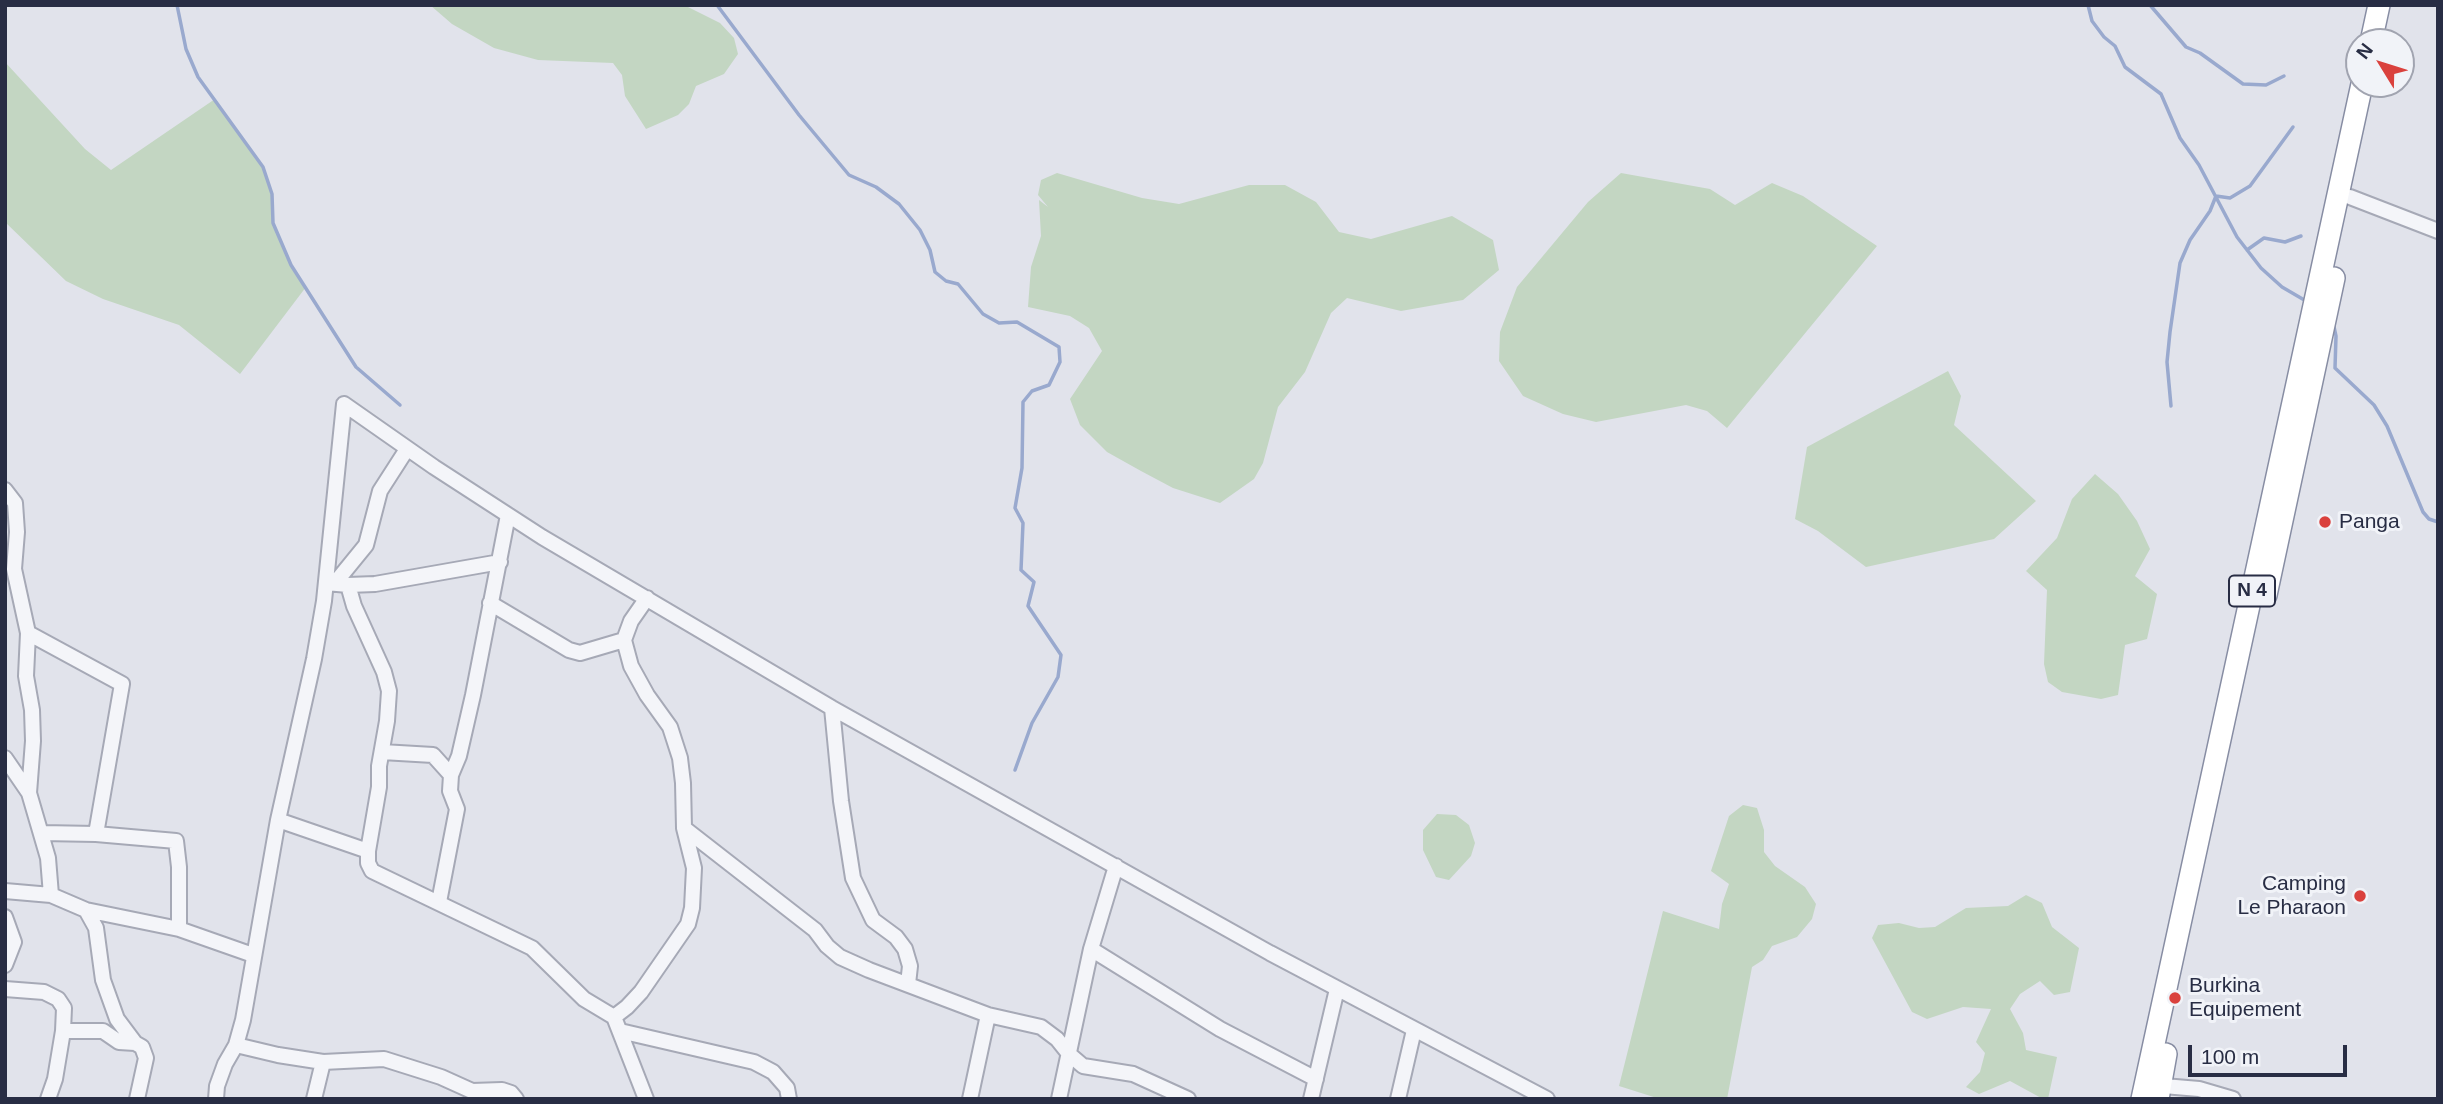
<!DOCTYPE html>
<html>
<head>
<meta charset="utf-8">
<style>
	body { margin:0 }
	#map { position:relative; width:2443px; height:1104px; overflow:hidden; background:#e1e3eb; font-family:Arial,sans-serif }
	canvas { display:block }
	.frame { position:absolute; inset:0; border:7px solid #282d44; pointer-events:none }
	.north { position:absolute; left:2345px; top:28px; width:70px; height:70px; box-sizing:border-box; background:#f1f3f8; border:2px solid #a1a4b0; border-radius:50%; rotate:308deg; font-size:19px; font-weight:700; line-height:28px; text-align:center; color:#282d44 }
	.north::after { content:''; display:block; margin:auto; width:24px; height:32px; background:#da413d; clip-path:polygon(50% 0,100% 100%,50% 72%,0 100%) }
	.scale { position:absolute; left:2188px; top:1045px; width:159px; height:32px; box-sizing:border-box; border:4px solid #282d44; border-top:0; padding-left:9px; font-size:21px; line-height:24px; white-space:nowrap; color:#282d44; -webkit-text-stroke:5px #f1f3f8; paint-order:stroke }
</style>
</head>
<body>
<div id="map">
<canvas width="2443" height="1104"></canvas>
<div class="frame"></div>
<div class="north">N</div>
<div class="scale">100 m</div>
</div>
<script>
const g = document.querySelector('canvas').getContext('2d');
g.lineJoin = 'round';
function fill(path, color) {
  g.fillStyle = color;
  g.fill(path, 'evenodd');
}
function toPath(rows) {
  const path = new Path2D();
  for (const r of rows) {
    path.moveTo(r[0], r[1]);
    for (let i = 2; i < r.length; i += 2) path.lineTo(r[i], r[i + 1]);
  }
  return path;
}
function stroke(path, color, width, dash) {
  g.strokeStyle = color;
  g.lineWidth = width;
  g.lineCap = dash ? 'butt' : 'round';
  g.setLineDash(dash || []);
  g.stroke(path);
}
function label(font, color, halo, rows, align = 'center') {
  g.font = font + ' Arial,sans-serif';
  g.lineWidth = 6;
  g.setLineDash([]);
  g.textBaseline = 'middle';
  g.strokeStyle = halo;
  g.fillStyle = color;
  for (const [text, x, y, turn = 0] of rows) {
    g.save();
    g.translate(x, y);
    g.rotate((+turn || 0) * Math.PI / 180);
    g.textAlign = isNaN(turn) ? turn : align;
    if (halo) g.strokeText(text, 0, 0);
    g.fillText(text, 0, 0);
    g.restore();
  }
}
const green = toPath([
	[430,5,684,5,720,23,734,38,738,54,724,74,696,86,689,104,678,115,646,129,625,96,622,75,613,63,538,60,494,48,452,24],
	[5,62,85,149,111,170,215,99,263,167,272,194,273,223,291,265,306,287,240,374,179,325,103,299,66,281,5,222],
	[1057,173,1142,198,1179,204,1249,185,1285,185,1316,202,1339,232,1371,239,1452,216,1493,240,1499,270,1463,300,1401,311,1347,298,1331,313,1305,372,1278,407,1263,463,1254,479,1220,503,1173,488,1141,471,1107,452,1080,425,1070,399,1102,351,1089,328,1070,316,1028,307,1031,267,1041,236,1039,200,1048,207,1038,195,1041,180],
	[1621,173,1710,189,1735,205,1772,183,1803,196,1877,246,1727,428,1707,411,1686,405,1596,422,1563,414,1523,396,1499,361,1500,332,1517,287,1588,202],
	[1948,371,1961,396,1954,425,2036,501,1994,539,1866,567,1818,531,1795,519,1807,447],
	[2095,474,2118,494,2137,521,2150,549,2135,576,2157,594,2147,639,2125,645,2118,695,2101,699,2062,692,2048,682,2044,664,2047,590,2026,571,2057,538,2072,499],
	[1743,805,1757,808,1764,830,1764,852,1775,866,1805,887,1816,904,1812,919,1797,937,1772,946,1763,960,1752,967,1727,1099,1660,1099,1619,1086,1663,911,1719,929,1722,904,1729,884,1711,871,1729,816],
	[1437,814,1456,815,1469,825,1475,843,1471,856,1449,880,1436,877,1423,850,1423,830],
	[2026,895,2042,903,2052,927,2079,948,2070,992,2054,995,2040,981,2020,994,2010,1009,2023,1033,2026,1050,2057,1057,2048,1099,2043,1099,2010,1081,1979,1094,1966,1087,1980,1072,1985,1053,1976,1042,1991,1009,1963,1007,1927,1019,1912,1012,1872,938,1878,925,1899,923,1919,928,1935,927,1966,908,2008,906]
]);
const stream = toPath([
	[177,5,186,49,198,77,263,167,272,194,273,223,291,265,356,367,400,405],
	[717,5,799,115,849,175,876,187,899,204,920,230,930,250,935,272,946,281,958,284,983,314,999,323,1017,322,1059,347,1060,362,1049,385,1032,391,1023,402,1022,468,1015,508,1023,523,1021,570,1034,582,1028,606,1061,655,1058,677,1032,723,1015,770],
	[2088,5,2092,21,2104,37,2115,46,2125,67,2161,94,2180,138,2199,165,2237,237,2261,268,2282,287,2306,301],
	[2150,5,2186,47,2200,53,2243,84,2266,85,2284,76],
	[2247,250,2264,238,2285,242,2301,236],
	[2333,322,2336,336,2335,368,2374,405,2387,426,2423,512,2429,519,2438,522],
	[2171,406,2167,362,2170,332,2180,263,2190,240,2210,211,2216,196,2230,198,2250,186,2293,127]
]);
const minor = toPath([
	[2350,197,2438,231],
	[5,490,15,503,17,532,14,569,28,633,26,676,32,710,33,741,29,793,48,858,51,895],
	[326,583,348,585,375,584,500,562],
	[335,583,366,545,380,491,407,449],
	[348,585,354,606,384,672,389,691,387,721,379,766,379,787,368,851,368,863,372,871,532,948,584,999,614,1017,646,1099],
	[490,603,569,650,580,653,624,640],
	[28,633,122,684,96,834],
	[832,708,841,801,853,878,873,920,896,937,905,949,910,966,908,984],
	[382,752,433,755,451,775],
	[5,758,29,793],
	[278,820,368,851],
	[684,828,815,930,827,946,840,957,869,970,988,1015,1041,1027,1057,1039,1069,1054,1083,1066,1133,1074,1188,1099],
	[42,833,96,834,176,841,179,867,179,929],
	[5,891,51,895,86,910,179,929,253,955],
	[439,902,457,809,450,791,451,775,459,756,473,695,508,515],
	[86,910,96,928,103,980,117,1019,135,1043],
	[5,917,14,942,5,965],
	[1091,949,1220,1029,1316,1079],
	[5,989,44,992,58,999,64,1008,63,1031,55,1079,48,1099],
	[614,1017,627,1007,641,992,688,924,692,908,694,868,684,828,683,783,680,758,670,727,647,695,631,666,624,640,631,621,647,598],
	[63,1031,103,1031,119,1042,135,1043,142,1047,146,1058,137,1099],
	[620,1031,754,1062,773,1072,787,1088,789,1099],
	[236,1045,278,1055,323,1062,314,1099],
	[323,1062,384,1059,441,1077,472,1091,502,1090,511,1093,516,1099],
	[2152,1085,2199,1089,2233,1099],
	[216,1099,217,1086,225,1064,236,1045,243,1020,278,820,314,659,324,601,344,404,434,467,542,537,832,708,1270,953,1547,1099],
	[970,1099,988,1015],
	[1059,1099,1091,949,1116,866],
	[1311,1099,1337,989],
	[1398,1099,1414,1030]
]);
const highway = toPath([
	[2371,42,2379,5],
	[2266,595,2334,278],
	[2142,1099,2362,84],
	[2158,1099,2166,1054]
]);
const markers = [
	[2325,522,7,"#da413d"],
	[2360,896,7,"#da413d"],
	[2175,998,7,"#da413d"]
];
const shields = [
	[2252,591,46]
];
const shieldNames = [
	["N 4",2252,591]
];
const poiNames = [
	["Panga",2339,522],
	["Camping",2346,884,"right"],
	["Le Pharaon",2346,908,"right"],
	["Burkina",2189,986],
	["Equipement",2189,1010]
];
fill(green, '#c3d6c2');
stroke(stream, '#99a9ce', 3.5);
stroke(minor, '#a6a9b6', 18);
stroke(highway, '#878da3', 24);
stroke(minor, '#f4f5f9', 14);
stroke(highway, '#fff', 21);
for (const [x, y, r, color] of markers) {
  const dot = new Path2D();
  dot.arc(x, y, r, 0, 2 * Math.PI);
  g.fillStyle = color;
  g.fill(dot);
  stroke(dot, '#f1f3f8', 2.5);
}
for (const [x, y, w] of shields) {
  const box = new Path2D();
  box.roundRect(x - w / 2, y - 15.5, w, 31, 5);
  g.fillStyle = '#f1f3f8';
  g.fill(box);
  stroke(box, '#282d44', 2);
}
label('bold 19px', '#282d44', null, shieldNames);
label('21px', '#282d44', '#f1f3f8', poiNames, 'left');
</script>
</body>
</html>
